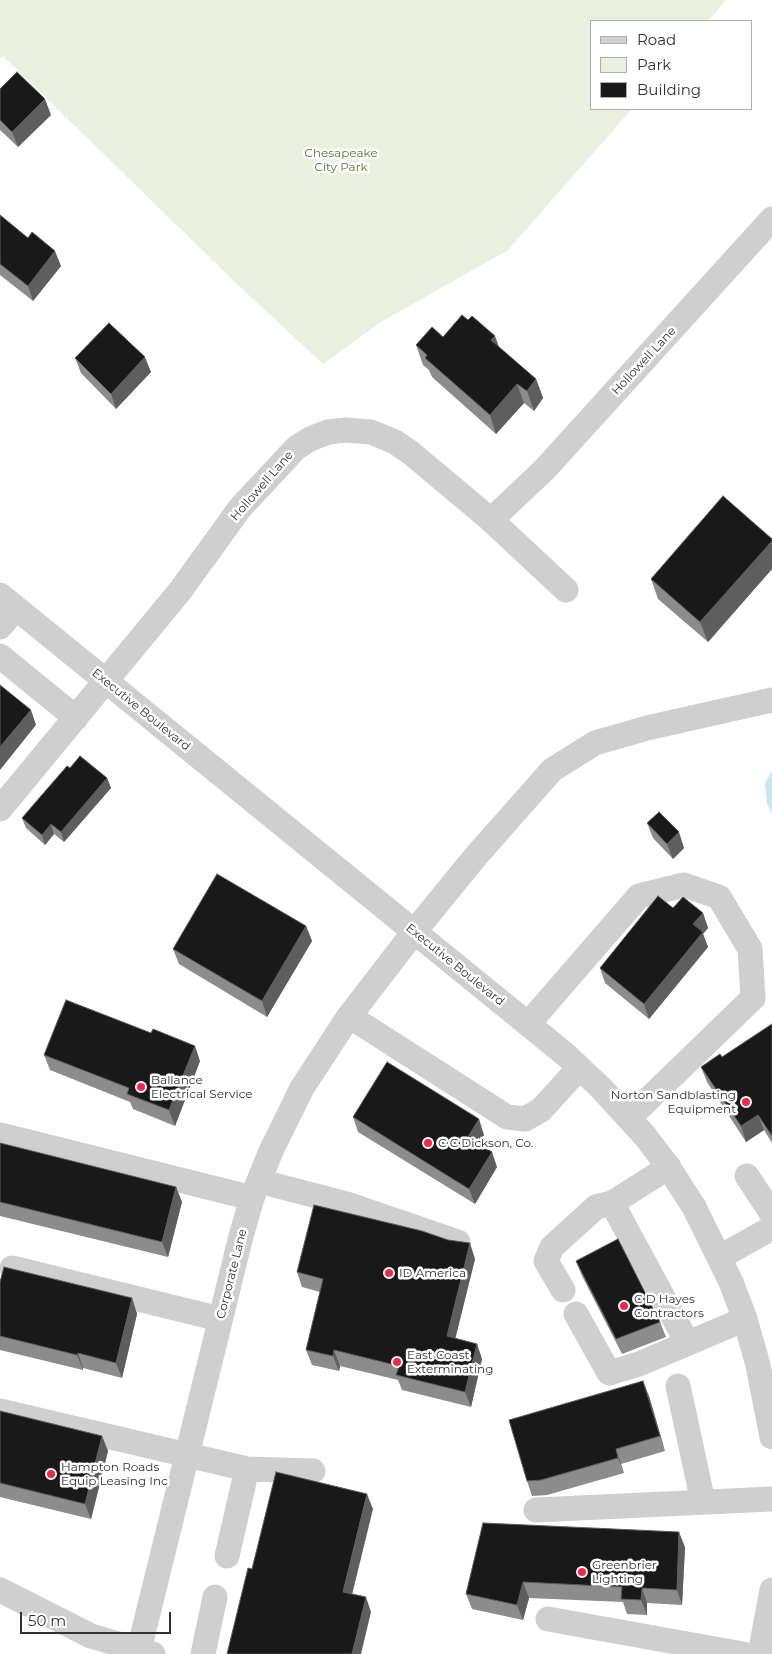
<!DOCTYPE html>
<html>
<head>
<meta charset="utf-8">
<style>
	body { margin:0 }
	#map { position:relative; width:772px; height:1654px; overflow:hidden; background:#fff; font-family:Montserrat,sans-serif }
	canvas { display:block }
	.legend { position:absolute; left:590px; top:20px; width:162px; height:90px; box-sizing:border-box; background:#fff; border:1px solid #adadad; margin:0; padding:6px 9px; list-style:none; font-size:15px; color:#323232 }
	.legend li { display:flex; align-items:center; gap:10px; height:25px }
	.legend b { width:25px; border:1px solid #adadad }
	.scale { position:absolute; left:20px; top:1612px; width:151px; height:22px; box-sizing:border-box; border:2px solid #323232; border-top:0; padding-left:6px; font-size:15px; line-height:18px; white-space:nowrap; color:#323232; -webkit-text-stroke:4px #fff; paint-order:stroke }
</style>
</head>
<body>
<div id="map">
<canvas width="772" height="1654"></canvas>
<ul class="legend">
<li><b style="height:6px;background:#cfcfcf"></b>Road</li>
<li><b style="height:14px;background:#eaf0e0"></b>Park</li>
<li><b style="height:14px;background:#191919"></b>Building</li>
</ul>
<div class="scale">50 m</div>
</div>
<script>
const g = document.querySelector('canvas').getContext('2d');
g.lineJoin = 'round';
function fill(path, color) {
  g.fillStyle = color;
  g.fill(path, 'evenodd');
}
function toPath(rows) {
  const path = new Path2D();
  for (const r of rows) {
    path.moveTo(r[0], r[1]);
    for (let i = 2; i < r.length; i += 2) path.lineTo(r[i], r[i + 1]);
  }
  return path;
}
function stroke(path, color, width, dash) {
  g.strokeStyle = color;
  g.lineWidth = width;
  g.lineCap = dash ? 'butt' : 'round';
  g.setLineDash(dash || []);
  g.stroke(path);
}
function label(font, color, halo, rows, align = 'center') {
  g.font = font + ' Montserrat,sans-serif';
  g.lineWidth = 5;
  g.setLineDash([]);
  g.textBaseline = 'middle';
  g.strokeStyle = halo;
  g.fillStyle = color;
  for (const [text, x, y, turn = 0] of rows) {
    g.save();
    g.translate(x, y);
    g.rotate((+turn || 0) * Math.PI / 180);
    g.textAlign = isNaN(turn) ? turn : align;
    if (halo) g.strokeText(text, 0, 0);
    g.fillText(text, 0, 0);
    g.restore();
  }
}
const green = toPath([
	[0,0,726,0,708,21,591,21,591,109,632,109,508,250,381,322,323,364,240,287,3,56,0,59]
]);
const water = toPath([
	[772,771,772,813,767,804,765,783]
]);
const minor = toPath([
	[491,520,544,470,772,219],
	[0,595,566,1055,601,1088,645,1136,667,1165,694,1207,731,1282,745,1319,758,1365,772,1437],
	[0,627,16,608],
	[0,656,76,718],
	[0,809,180,591,240,508,296,448,310,439,328,432,345,430,371,432,395,442,411,453,491,520,566,590],
	[349,1016,507,1117,525,1119,541,1110,579,1068],
	[528,1024,639,896,684,885,719,897,750,949,753,998,629,1118],
	[0,1135,252,1198],
	[669,1167,612,1203,687,1342],
	[747,1176,772,1214],
	[259,1181,347,1204,458,1242],
	[720,1257,772,1228],
	[12,1268,220,1319],
	[563,1290,546,1261,552,1247,596,1207,612,1203],
	[576,1314,609,1373,639,1364,745,1319],
	[678,1386,703,1502],
	[0,1411,247,1469,313,1471],
	[536,1510,772,1499],
	[227,1556,247,1469],
	[0,1590,91,1636,153,1654],
	[548,1619,743,1654],
	[138,1654,241,1236,252,1198,271,1151,302,1088,347,1019,414,932,476,856,552,770,595,743,647,728,772,700],
	[203,1654,215,1597],
	[760,1654,772,1590]
]);
const wall = toPath([
	[0,89,51,115,18,147,0,130],
	[0,215,61,266,33,301,0,275],
	[443,337,498,347,536,379,543,398,534,411,524,403,496,434,432,377,429,370,423,365,416,345],
	[75,358,151,372,116,409,81,373],
	[772,539,772,569,708,642,658,599,651,579],
	[70,768,107,778,111,788,64,842,54,834,45,845,26,828,22,818],
	[647,823,684,848,673,859,653,838],
	[673,908,703,913,708,928,703,934,708,947,649,1019,605,983,600,968],
	[306,926,312,941,267,1017,179,964,173,949],
	[772,1024,772,1143,764,1130,746,1142,707,1082,701,1067,722,1057],
	[151,1033,200,1061,175,1126,133,1109,130,1102,50,1070,44,1055],
	[353,1117,484,1135,479,1144,497,1167,475,1204,358,1132],
	[0,1143,176,1187,182,1202,168,1257,0,1216],
	[475,1259,455,1339,477,1344,482,1359,471,1407,402,1390,398,1380,340,1366,339,1371,312,1365,306,1350,320,1292,302,1287,297,1272],
	[576,1261,660,1322,666,1337,622,1354,582,1276],
	[0,1282,132,1298,137,1314,122,1378,83,1368,83,1370,0,1350],
	[649,1396,665,1451,621,1464,624,1473,547,1495,532,1496,527,1481],
	[0,1411,102,1436,108,1451,91,1519,0,1497],
	[685,1547,682,1605,647,1603,647,1615,627,1614,623,1602,529,1598,523,1620,472,1609,466,1594]
]);
const shadedWall = toPath([
	[45,99,51,115,18,147,12,132],
	[55,251,61,266,33,301,28,286],
	[495,336,502,355,491,340],
	[145,357,151,372,116,409,111,394],
	[536,379,543,398,534,411,527,391],
	[517,384,524,403,496,434,490,415],
	[772,541,772,569,708,642,700,622],
	[31,710,36,725,0,770,0,747],
	[107,778,111,788,64,842,61,832],
	[51,824,54,834,45,845,42,835],
	[679,832,684,848,673,859,667,844],
	[703,913,708,928,703,934,708,947,649,1019,644,1004,693,924],
	[306,926,312,941,267,1017,262,1001],
	[195,1046,200,1061,175,1126,169,1110],
	[758,1115,764,1130,746,1142,741,1126],
	[479,1119,484,1135,473,1152,468,1137],
	[492,1152,497,1167,475,1204,469,1189],
	[176,1187,182,1202,168,1257,162,1242],
	[470,1243,475,1259,452,1352,447,1336],
	[132,1298,137,1314,122,1378,116,1363],
	[477,1344,482,1359,471,1407,465,1392],
	[334,1350,340,1366,339,1371,333,1356],
	[78,1353,83,1368,83,1370,77,1355],
	[643,1381,649,1396,665,1451,660,1436],
	[102,1436,108,1451,91,1519,85,1504],
	[616,1449,624,1473,618,1458],
	[367,1494,373,1509,349,1607,343,1592],
	[679,1532,685,1547,682,1605,677,1590],
	[523,1582,529,1598,523,1620,517,1605],
	[642,1588,647,1603,647,1615,641,1600],
	[366,1597,371,1612,361,1654,352,1654]
]);
const building = toPath([
	[17,72,45,99,12,132,0,120,0,89,17,72],
	[0,215,28,238,32,232,55,251,28,286,0,264,0,215],
	[462,315,468,320,472,316,495,336,491,340,536,379,527,391,517,384,490,415,425,358,427,355,416,345,432,327,443,337,462,315],
	[109,323,145,357,111,394,75,358,109,323],
	[723,496,772,539,772,541,700,622,651,579,723,496],
	[0,685,31,710,0,747,0,685],
	[80,756,107,778,61,832,51,824,42,835,22,818,67,766,70,768,80,756],
	[659,812,679,832,667,844,647,823,659,812],
	[217,874,306,926,262,1001,173,949,217,874],
	[658,896,673,908,683,897,703,913,693,924,703,932,644,1004,600,968,658,896],
	[66,1000,151,1033,153,1029,195,1046,169,1110,127,1094,129,1088,44,1055,66,1000],
	[772,1024,772,1136,758,1115,741,1126,701,1067,720,1054,722,1057,772,1024],
	[387,1062,479,1119,468,1137,492,1152,469,1189,353,1117,387,1062],
	[0,1143,176,1187,162,1242,0,1202,0,1143],
	[314,1205,422,1231,448,1240,470,1243,447,1336,477,1344,465,1392,396,1375,399,1366,334,1350,333,1356,306,1350,323,1279,297,1272,314,1205],
	[618,1239,660,1322,616,1339,576,1261,618,1239],
	[4,1267,132,1298,116,1363,78,1353,77,1355,0,1336,0,1282,4,1267],
	[643,1381,660,1436,616,1449,618,1458,541,1480,527,1481,509,1420,643,1381],
	[0,1411,102,1436,85,1504,0,1483,0,1411],
	[276,1472,367,1494,343,1592,366,1597,352,1654,227,1654,248,1568,252,1569,276,1472],
	[483,1523,679,1532,677,1590,642,1588,641,1600,621,1599,622,1587,523,1582,517,1605,466,1594,483,1523]
]);
const markers = [
	[141,1087,5,"#f72749"],
	[746,1102,5,"#f72749"],
	[428,1143,5,"#f72749"],
	[389,1273,5,"#f72749"],
	[624,1306,5,"#f72749"],
	[397,1362,5,"#f72749"],
	[51,1474,5,"#f72749"],
	[582,1572,5,"#f72749"]
];
const parkNames = [
	["Chesapeake",341,153],
	["City Park",341,167]
];
const streetNames = [
	["Hollowell Lane",644,361,-47],
	["Hollowell Lane",262,486,-49],
	["Executive Boulevard",141,710,39],
	["Executive Boulevard",455,965,39],
	["Corporate Lane",232,1274,-76]
];
const poiNames = [
	["Ballance",151,1080],
	["Electrical Service",151,1094],
	["Norton Sandblasting",736,1095,"right"],
	["Equipment",736,1109,"right"],
	["C C Dickson, Co.",438,1143],
	["ID America",399,1273],
	["C D Hayes",634,1299],
	["Contractors",634,1313],
	["East Coast",407,1355],
	["Exterminating",407,1369],
	["Hampton Roads",61,1467],
	["Equip Leasing Inc",61,1481],
	["Greenbrier",592,1565],
	["Lighting",592,1579]
];
fill(green, '#eaf0e0');
fill(water, '#cbe5f1');
stroke(minor, '#cfcfcf', 25);
fill(wall, '#8c8c8c');
fill(shadedWall, '#5e5e5e');
fill(building, '#191919');
stroke(building, '#5e5e5e', 1);
for (const [x, y, r, color] of markers) {
  const dot = new Path2D();
  dot.arc(x, y, r, 0, 2 * Math.PI);
  g.fillStyle = color;
  g.fill(dot);
  stroke(dot, '#fff', 2);
}
label('12px', '#5a743a', '#fff', parkNames);
label('12px', '#323232', '#fff', streetNames);
label('12px', '#323232', '#fff', poiNames, 'left');
</script>
</body>
</html>
